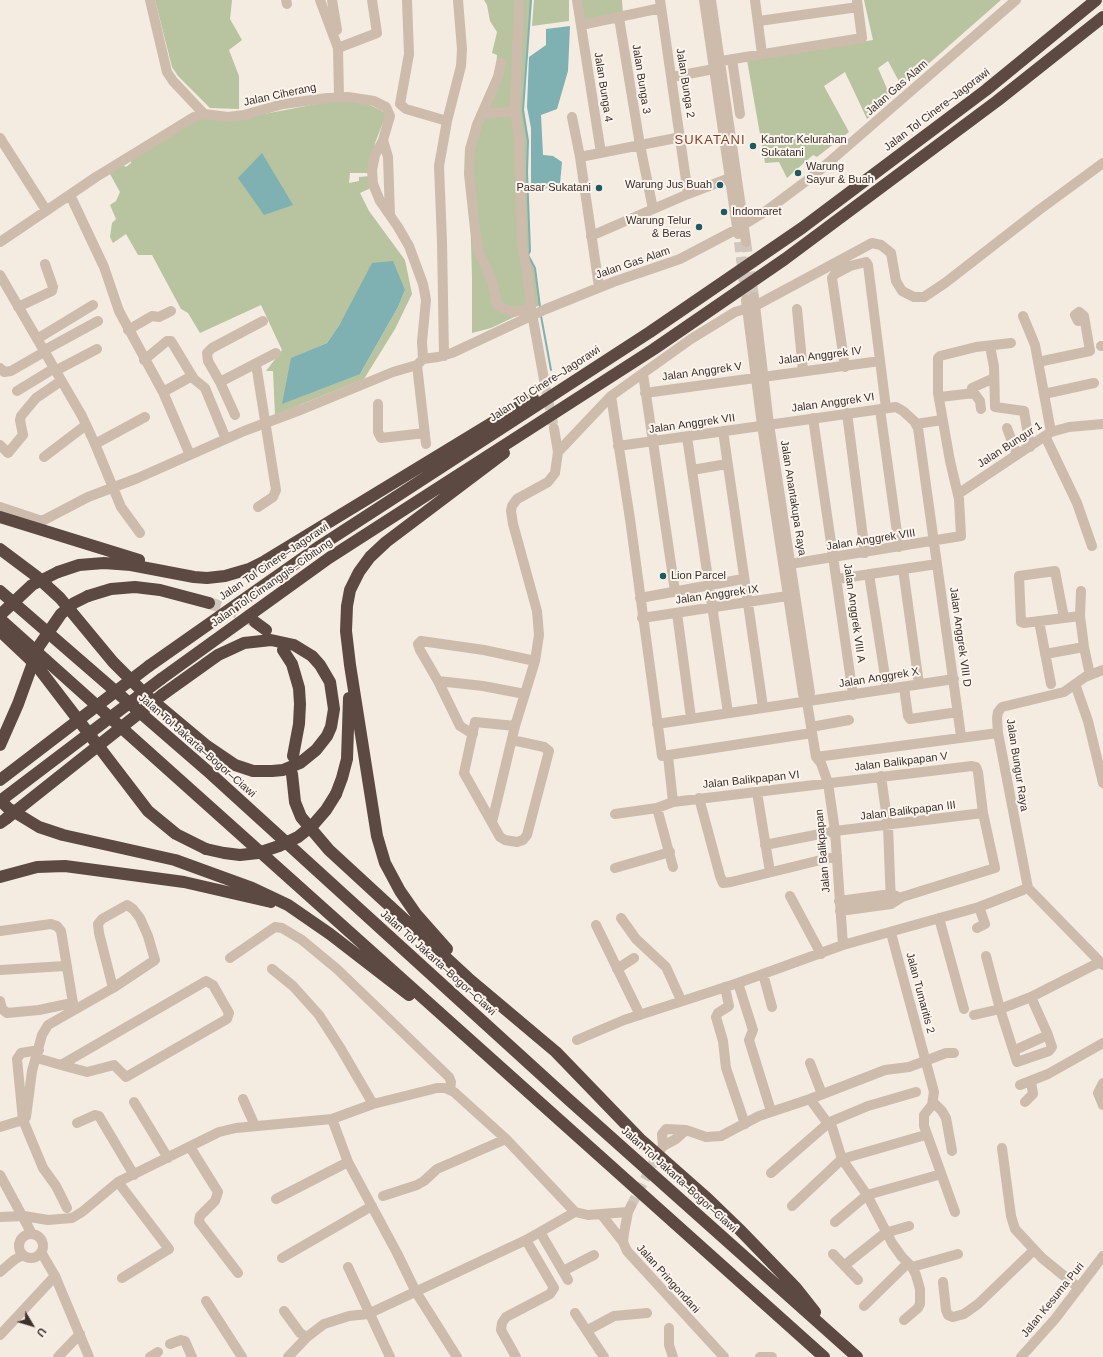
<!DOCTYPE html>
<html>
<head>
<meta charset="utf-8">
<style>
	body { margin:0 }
	#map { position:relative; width:1103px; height:1357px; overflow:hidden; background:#f4ebe1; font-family:Arial,sans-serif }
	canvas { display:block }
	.north { position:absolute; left:12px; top:1305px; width:40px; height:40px; -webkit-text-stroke:3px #fbf5ee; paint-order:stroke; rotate:128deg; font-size:11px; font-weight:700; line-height:16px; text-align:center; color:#3b302b }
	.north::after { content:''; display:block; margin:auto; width:14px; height:18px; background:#3b302b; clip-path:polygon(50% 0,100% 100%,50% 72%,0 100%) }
</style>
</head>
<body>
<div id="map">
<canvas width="1103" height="1357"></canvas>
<div class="north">U</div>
</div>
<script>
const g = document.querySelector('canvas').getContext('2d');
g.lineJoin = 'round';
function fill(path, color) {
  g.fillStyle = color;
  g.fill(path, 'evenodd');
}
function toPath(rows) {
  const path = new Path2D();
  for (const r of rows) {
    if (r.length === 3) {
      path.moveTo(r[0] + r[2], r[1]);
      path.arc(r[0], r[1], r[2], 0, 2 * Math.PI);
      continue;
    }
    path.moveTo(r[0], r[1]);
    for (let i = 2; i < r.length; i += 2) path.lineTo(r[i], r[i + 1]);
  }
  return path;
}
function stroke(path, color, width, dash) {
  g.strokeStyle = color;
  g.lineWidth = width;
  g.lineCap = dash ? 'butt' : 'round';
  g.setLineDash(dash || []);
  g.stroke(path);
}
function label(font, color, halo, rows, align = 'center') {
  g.font = font + ' Arial,sans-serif';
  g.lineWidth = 4;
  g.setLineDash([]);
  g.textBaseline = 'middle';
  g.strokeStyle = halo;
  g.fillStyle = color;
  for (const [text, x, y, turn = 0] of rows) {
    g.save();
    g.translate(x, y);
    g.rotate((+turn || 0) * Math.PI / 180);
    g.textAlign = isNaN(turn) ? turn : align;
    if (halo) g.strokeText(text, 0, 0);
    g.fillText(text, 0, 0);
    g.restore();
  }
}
const green = toPath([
	[155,0,232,0,230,19,242,40,229,50,239,76,239,109,210,108,178,76,172,67],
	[484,0,531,0,523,110,528,141,527,172,530,251,528,255,535,268,540,305,491,328,472,333,472,276,468,145,472,124,496,70,497,55,492,53,497,32,490,21,487,5],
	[534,0,569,0,569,21,532,26],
	[581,0,622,0,623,14,584,22],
	[864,0,1001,0,902,87,888,61,878,68,891,98,867,119,845,72,824,86,849,132,817,157,813,155,787,178,779,162,765,163,747,60,873,40],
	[347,101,365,103,381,110,386,115,375,143,370,173,350,173,349,183,359,181,359,177,370,176,371,188,360,193,369,211,405,260,412,294,395,329,364,379,275,415,273,371,266,371,282,350,261,305,200,333,188,313,181,309,152,255,138,255,126,234,113,243,110,237,112,223,116,219,110,205,116,201,120,192,110,174,123,165,126,167,131,163,131,160,202,117,238,119,327,102],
	[405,290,398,307,360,374,292,358,327,343,340,324]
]);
const water = toPath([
	[570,26,568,71,557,109,541,115,543,155,553,156,562,162,560,184,531,193,531,128,527,107,529,57,546,45,546,29],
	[262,153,293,205,264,215,238,178],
	[393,261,405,290,398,307,360,374,282,404,291,358,327,343,340,324,372,263]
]);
const stream = toPath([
	[531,0,523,110,528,141,527,172,530,251,528,255,535,268,540,307],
	[541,316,551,370]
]);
const minorTunnel = toPath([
	[739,242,746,300],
	[746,242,754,297],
	[545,385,554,428],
	[631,1206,659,1152]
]);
const highwayTunnel = toPath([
	[209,603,237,612,255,622]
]);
const minor = toPath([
	[150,0,167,72,173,81,204,114],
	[286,0,287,4],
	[320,0,338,48,339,97],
	[332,0,337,30],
	[407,0,409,54,400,104,406,109,447,121],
	[519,0,515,111,519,138,522,247,527,269,531,308,545,385],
	[577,0,601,153],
	[660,0,688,194],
	[704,0,738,234],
	[711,0,746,242],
	[755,0,762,54],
	[619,18,640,145,653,209],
	[759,21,858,7],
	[581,25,661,8],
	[338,48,377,33,372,0],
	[732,59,740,114],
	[715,62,862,38,857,0],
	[501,63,498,77,477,125,470,149,469,174,475,229,479,252,492,281,497,304,500,307,514,312,531,308],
	[672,77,714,69],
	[482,114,515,111],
	[572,117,580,157,599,287],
	[0,138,46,210],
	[383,140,388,157,390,215],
	[580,157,681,137],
	[70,195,104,267,119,311,163,392,190,455],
	[591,236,688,194,735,176],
	[0,242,96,177,194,117,204,114,228,117,244,115,283,104,327,98,348,97,374,101,386,107,390,116,383,140,375,155,372,170,373,184,380,201,398,227,409,246,423,284,426,300,422,342,423,359],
	[0,275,82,416,95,444,121,507,140,533],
	[754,297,769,424,810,693,807,702],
	[746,300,762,425,803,694,807,702,816,757],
	[18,307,52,291,53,287,45,264],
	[797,309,803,371],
	[1023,316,1035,345,1051,432],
	[128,330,152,316,159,317,171,311],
	[37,339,93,305],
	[990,346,994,367,995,407,1024,411,1030,447],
	[1101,346,1103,346],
	[43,351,98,321],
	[444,356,442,242,439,166,447,121,461,66,462,49,458,0],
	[423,359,438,357,452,353,546,309,613,282,680,259,737,229,766,211,813,176,1016,0],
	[144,360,167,341,171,341,194,379,205,388,226,439],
	[1038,362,1090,351,1084,316,1079,312,1075,315,1078,321,1084,319],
	[256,364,276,490,273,497,258,507],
	[417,365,426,444],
	[845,367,832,278,835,274,850,266,866,262,868,265,886,408],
	[0,368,4,372,11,371,44,352],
	[55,371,97,349],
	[643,374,675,591],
	[220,382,276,353],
	[17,391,53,369],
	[163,392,192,376],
	[645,393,880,361],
	[974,393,980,401,981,409],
	[1044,394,1094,383],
	[611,396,630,519,662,756,812,733],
	[940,397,974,393,972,388,994,378],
	[378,404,378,432,381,438,425,433],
	[880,409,899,547],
	[847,413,865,553],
	[235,415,220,382,208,361,207,353,212,348,263,321],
	[813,418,853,695],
	[916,424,942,420],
	[1007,428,1017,455],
	[723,431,763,707],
	[1045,436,1077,503,1092,546],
	[687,437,728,713],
	[95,444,145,417],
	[0,445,8,453,23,435,20,420,21,416,36,398,61,381],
	[618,446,896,407,903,411,914,421,918,428,961,736],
	[558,452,611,396,691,339,735,312,755,306,872,243,881,245,891,253,896,281,902,291,914,297,924,297,945,283,1039,210,1103,163],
	[44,457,86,425],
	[692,470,727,464],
	[958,494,1051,432,1069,427,1103,424],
	[0,507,42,521,88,497,138,478,244,431,303,409,393,372,417,365,423,359],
	[784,565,961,536,959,499,950,461,938,393,938,358,940,356,976,347,1011,343],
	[903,569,919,684],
	[869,574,887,689],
	[837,579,937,564],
	[1081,591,1080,616,1084,647,1090,675],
	[640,598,743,579],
	[677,613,691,718],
	[642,618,794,595],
	[1064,618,1055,571,1019,576,1021,622,1024,623,1080,616],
	[1039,621,1051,684],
	[1045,654,1084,647],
	[1103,670,1085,677,1064,692,1002,707,998,712,997,718,998,733,1028,888,1103,965],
	[438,681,420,650,418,644,421,641,484,650,535,661],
	[1075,684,1088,721,1103,783],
	[904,687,908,716,910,719,958,712],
	[657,724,954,679],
	[811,727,849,720],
	[473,734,460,726,438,681,483,686,525,694],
	[512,740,544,747,549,751,527,835,523,840,517,842,505,840,500,837,464,773,475,722,515,726],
	[668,756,673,802,972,766,976,767,978,772,983,813,995,868,902,897,891,904,840,911],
	[816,757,821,763,828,783,835,831,843,945],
	[816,757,998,733],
	[881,776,888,826,891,904],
	[757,792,770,872],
	[699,798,720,876,723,883,731,882,837,856],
	[657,808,673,867],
	[615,814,657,808,673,802],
	[492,822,515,726,535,661,539,635,537,611,513,524,511,511,512,506,517,499,548,482,555,473,558,452,554,428],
	[765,845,835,831,983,813],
	[615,868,670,852],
	[790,896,821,954],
	[839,901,891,894,896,896],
	[621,918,636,939,666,967,681,1000],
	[939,918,964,1009],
	[596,925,640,1015],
	[977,928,985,924,979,907],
	[0,931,51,924,57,926,61,931,74,1009],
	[891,933,934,1092,932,1105,924,1115,924,1126,955,1212],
	[986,956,1000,1009,1017,1062,1049,1051,1052,1047,1048,1035,1031,997],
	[230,958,275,927,282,928,302,940,337,969,449,1077,451,1082,450,1090],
	[272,969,293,986,319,1015,341,1049,373,1104],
	[617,969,634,958],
	[0,970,65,966],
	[763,974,772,1007],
	[738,983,753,1030,749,1040,771,1111],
	[725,987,729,1006,718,1013,716,1017,723,1041,726,1068,745,1124],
	[0,1001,2,1009,7,1013,39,1010,72,1003],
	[974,1015,1000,1009,1031,997,1100,962],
	[577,1040,624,1020,738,983,843,945,979,907,1028,888],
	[39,1050,21,1053,17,1059,23,1120,43,1168,56,1186,67,1208],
	[1015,1050,1048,1035],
	[37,1058,61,1065,87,1072,114,1065,126,1077,227,1019,229,1013,213,985,206,981,61,1065],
	[810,1063,822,1094],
	[1103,1083,1098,1093,1103,1105],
	[1020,1085,1048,1074,1103,1043],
	[243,1099,255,1126],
	[810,1099,826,1121],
	[134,1102,168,1158],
	[933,1102,942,1111,946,1118,952,1151],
	[1025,1102,1033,1094,1031,1081],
	[332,1119,348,1162,397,1253,416,1292,457,1357],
	[832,1121,868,1106,916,1092],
	[77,1123,95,1115,99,1116,134,1175],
	[0,1127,23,1120,26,1117,32,1071,42,1035,48,1025,113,988,155,960,148,936,140,918,133,909,127,905,102,919,98,924,99,933,113,988],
	[832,1127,842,1159,867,1195,892,1243,902,1257,912,1267,916,1275,920,1289,920,1304,918,1308,904,1320],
	[663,1146,676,1139,686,1130],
	[190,1147,218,1192,215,1201,200,1216,199,1222,238,1273],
	[1002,1148,1011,1216,1015,1229,1042,1258,1079,1288],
	[659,1152,663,1146,662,1134,666,1129,686,1130,706,1137,721,1136,759,1116,810,1099,885,1070,909,1067,946,1053,954,1053],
	[771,1173,825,1126],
	[0,1175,32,1234],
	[118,1182,169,1249,122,1278],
	[383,1196,417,1185,424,1181,437,1169,506,1139],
	[276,1199,348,1162],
	[631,1206,628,1212,624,1233,623,1242,627,1251,724,1357],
	[792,1206,842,1159,922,1136],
	[601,1214,623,1242],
	[0,1217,24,1216,48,1220,72,1218,82,1212,118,1182,219,1132,236,1128,332,1119,373,1104,437,1088,445,1088,454,1092,506,1139,575,1212,588,1215,628,1212],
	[835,1222,867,1195,938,1175],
	[540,1232,568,1280],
	[31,1246,12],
	[41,1252,55,1276,89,1357],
	[833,1254,858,1280],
	[282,1258,372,1206],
	[845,1265,885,1233,909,1226],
	[348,1267,390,1357],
	[912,1267,958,1254],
	[563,1271,594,1255],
	[0,1272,14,1260,23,1255],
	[943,1282,946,1310,948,1315,953,1317,964,1314,978,1304,1034,1250],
	[206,1301,242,1357],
	[864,1306,908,1263],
	[284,1311,300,1333,307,1337],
	[575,1313,604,1357],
	[669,1328,669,1345,673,1357],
	[588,1330,614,1316,647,1313],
	[0,1335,55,1276],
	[170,1344,181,1340,185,1341,192,1357],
	[58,1357,80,1334],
	[150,1357,158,1352],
	[288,1357,307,1337,324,1324,349,1316,368,1314,526,1240,575,1212],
	[516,1357,501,1330,502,1323,506,1317,550,1294,554,1288,526,1240],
	[760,1357,772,1357],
	[1021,1357,1055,1319,1103,1256]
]);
const highway = toPath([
	[0,517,139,560],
	[0,549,36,576,60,598,113,662,146,695,207,746,235,765,253,771,272,771,283,770,300,763,316,750,327,736,331,727,334,709,330,682,320,665,312,656,294,645,271,640,244,643,218,655,162,695],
	[58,572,79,565,104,563,131,565,194,577,207,578,225,576,249,569,265,561,533,398],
	[0,591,211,774,568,1099,857,1357],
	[88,596,111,589,135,587,160,590,209,603],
	[0,619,824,1357],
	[255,622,266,630],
	[0,631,37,666,148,811,176,834,206,849],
	[283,650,292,664,299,688,300,704,299,724,293,756],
	[149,666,320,546,650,332,802,228,986,90,1096,0],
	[161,679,329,558,654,349,785,259,997,101,1103,17],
	[292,774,295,802,301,817,329,850,468,978,556,1052,640,1139,708,1199,739,1229,796,1288,815,1312],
	[336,794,342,778,347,759,349,698],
	[0,800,8,808,39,827,63,835,175,860,252,888,288,905,330,934,409,995],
	[0,823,7,818],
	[0,877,37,867,65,866,184,882,271,902],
	[447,949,416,914,400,891,385,863,377,836,350,665,346,631,347,606,350,590,359,572,370,557,386,542,504,453]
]);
const highwayBridge = toPath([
	[0,615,32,585,58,572],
	[0,745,18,704,39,646,61,614,74,603,88,596],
	[0,780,149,666],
	[0,801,161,679],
	[7,818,162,695],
	[206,849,224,853,240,855,258,853,279,846,298,837,313,825,326,810,336,794]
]);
const markers = [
	[753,146,4,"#1f5a5e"],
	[798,173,4,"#1f5a5e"],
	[720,185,4,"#1f5a5e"],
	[599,188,4,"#1f5a5e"],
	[724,212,4,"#1f5a5e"],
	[699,227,4,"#1f5a5e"],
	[663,576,4,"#1f5a5e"]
];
const streetNames = [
	["Jalan Bunga 3",641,79,81],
	["Jalan Bunga 2",685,83,81],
	["Jalan Bunga 4",603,87,81],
	["Jalan Gas Alam",897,88,-41],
	["Jalan Ciherang",280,95,-12],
	["Jalan Tol Cinere–Jagorawi",937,110,-37],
	["Jalan Gas Alam",633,263,-19],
	["Jalan Anggrek IV",820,356,-7],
	["Jalan Anggrek V",702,372,-8],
	["Jalan Tol Cinere–Jagorawi",545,384,-33],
	["Jalan Anggrek VI",833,403,-8],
	["Jalan Anggrek VII",692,424,-8],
	["Jalan Bungur 1",1010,445,-33],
	["Jalan Anantakupa Raya",793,498,81],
	["Jalan Anggrek VIII",871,540,-9],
	["Jalan Tol Cinere–Jagorawi",274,562,-34],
	["Jalan Tol Cimanggis–Cibitung",272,583,-35],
	["Jalan Anggrek IX",717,595,-8],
	["Jalan Anggrek VIII A",854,613,82],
	["Jalan Anggrek VIII D",960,637,82],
	["Jalan Anggrek X",879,678,-9],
	["Jalan Tol Jakarta–Bogor–Ciawi",197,746,41],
	["Jalan Balikpapan V",901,762,-7],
	["Jalan Bungur Raya",1017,765,81],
	["Jalan Balikpapan VI",751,780,-6],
	["Jalan Balikpapan III",908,811,-7],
	["Jalan Balikpapan",823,851,-95],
	["Jalan Tol Jakarta–Bogor–Ciawi",438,963,42],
	["Jalan Tumaritis 2",920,993,75],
	["Jalan Tol Jakarta–Bogor–Ciawi",679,1180,42],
	["Jalan Pringondani",668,1279,48],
	["Jalan Kesuma Puri",1053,1300,-51]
];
const poiNames = [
	["Kantor Kelurahan",761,140],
	["Sukatani",761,153],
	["Warung",806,167],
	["Sayur & Buah",806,180],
	["Warung Jus Buah",712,185,"right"],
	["Pasar Sukatani",591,188,"right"],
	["Indomaret",732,212],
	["Warung Telur",691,221,"right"],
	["& Beras",691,234,"right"],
	["Lion Parcel",671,576]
];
const quarterNames = [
	["SUKATANI",710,140]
];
fill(green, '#b8c4a0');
fill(water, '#7fb0b2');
stroke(stream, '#7fb0b2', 2);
stroke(minorTunnel, '#cfc6bd', 10, [10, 5]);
stroke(highwayTunnel, '#cfc6bd', 12, [12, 6]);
stroke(minor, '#cdbbac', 10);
stroke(highway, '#5c4a42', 12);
stroke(highwayBridge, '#5c4a42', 12);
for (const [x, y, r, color] of markers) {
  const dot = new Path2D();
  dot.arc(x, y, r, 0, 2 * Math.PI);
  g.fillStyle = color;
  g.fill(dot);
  stroke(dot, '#fbf5ee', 1.5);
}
label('11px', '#3b302b', '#fbf5ee', streetNames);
label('11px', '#3b302b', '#fbf5ee', poiNames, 'left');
g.letterSpacing = '1px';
label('13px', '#8c3b22', '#fbf5ee', quarterNames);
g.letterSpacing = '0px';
</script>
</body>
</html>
